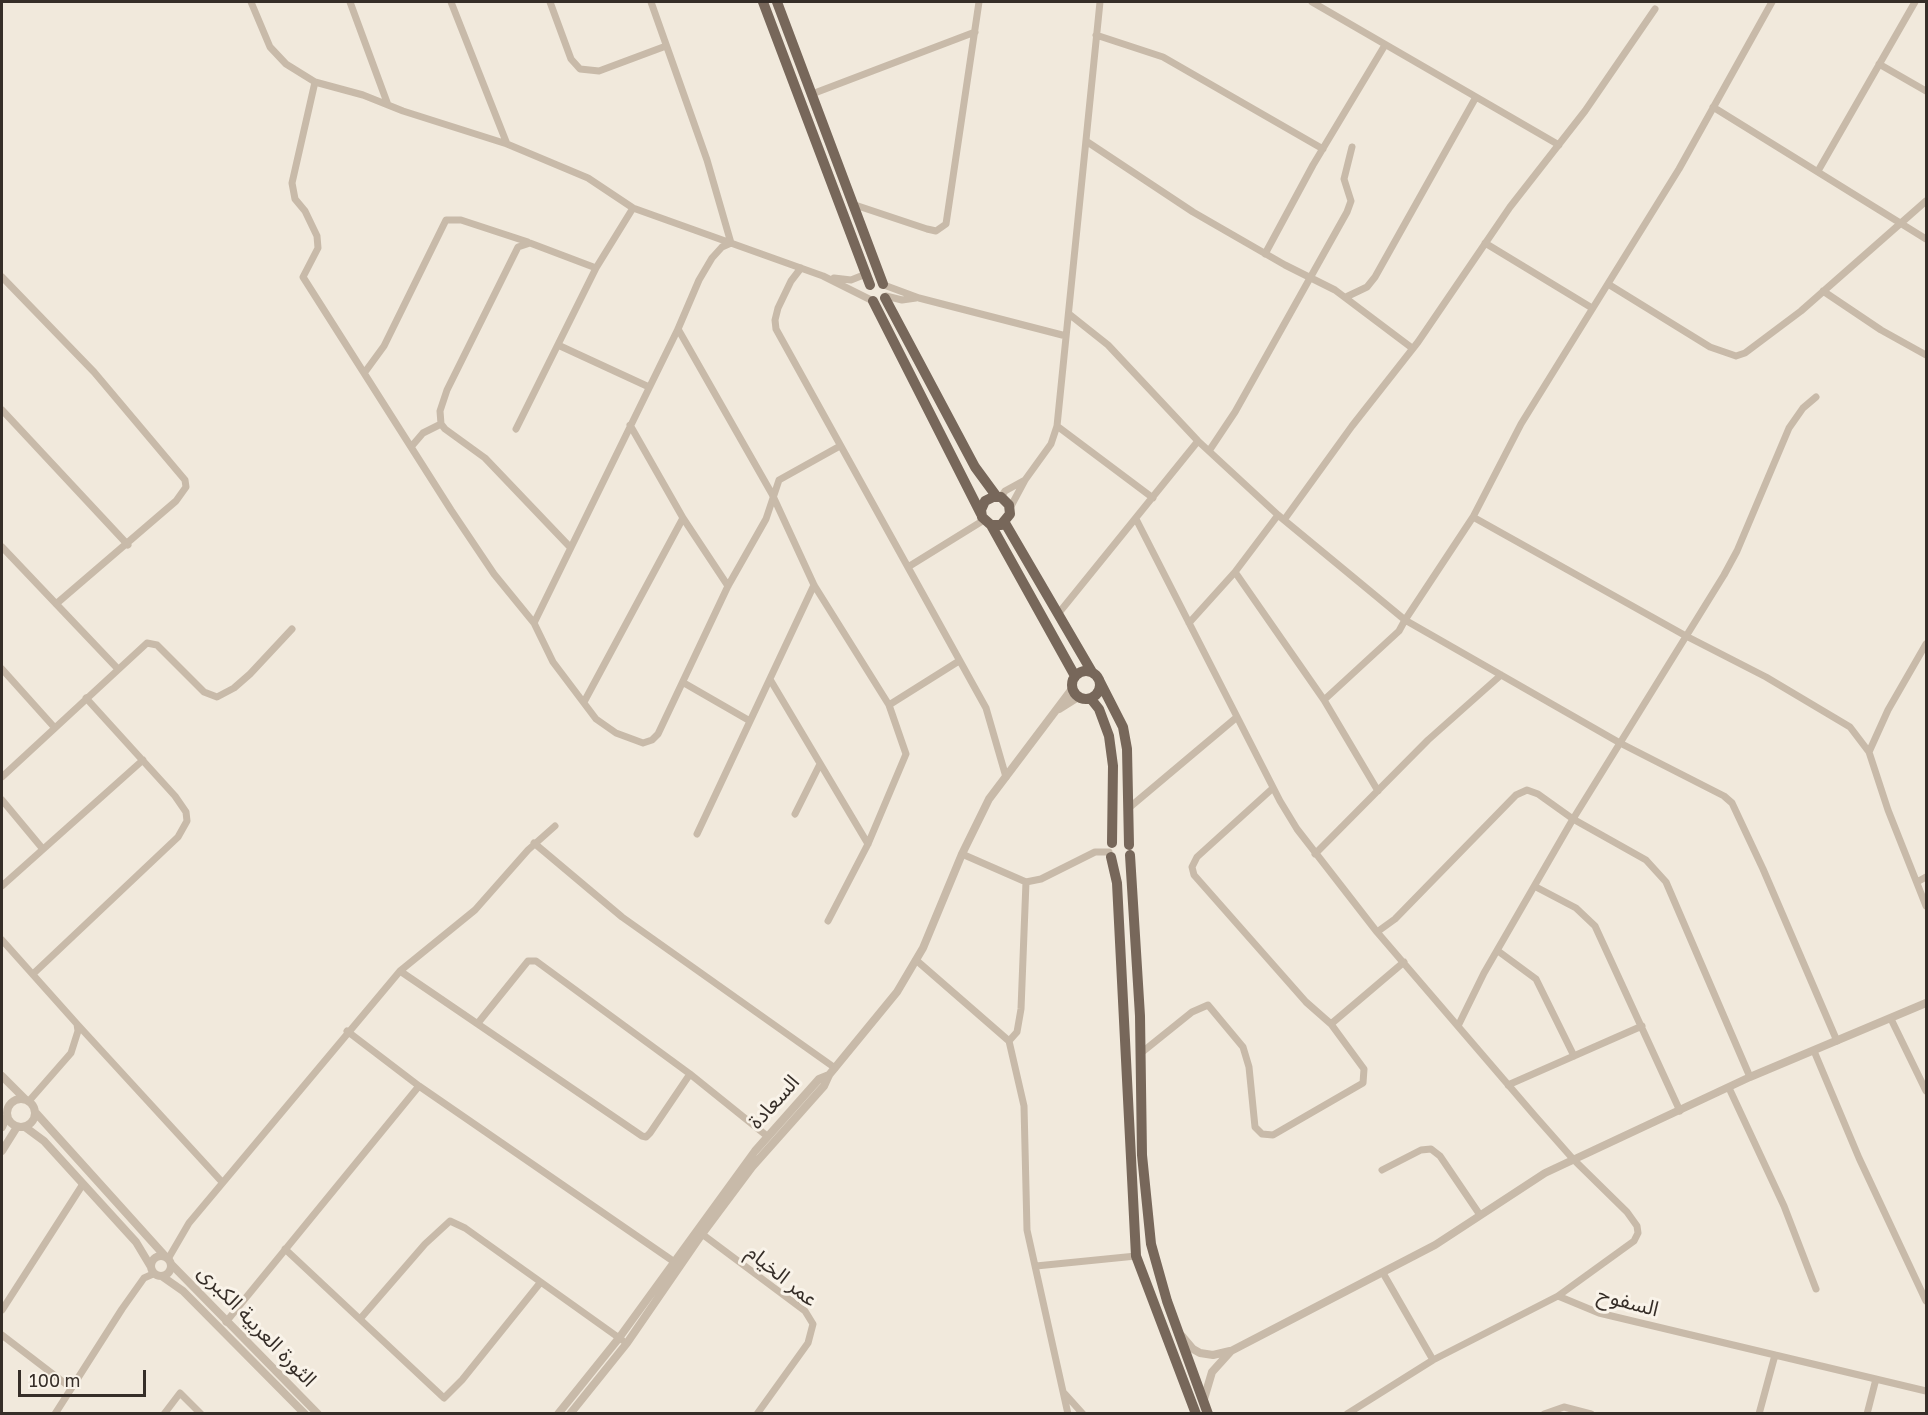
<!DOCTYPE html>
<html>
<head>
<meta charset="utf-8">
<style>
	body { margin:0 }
	#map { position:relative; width:1928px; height:1415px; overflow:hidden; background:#f1e9dc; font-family:"Golos Text",sans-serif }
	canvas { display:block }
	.frame { position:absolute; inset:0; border:3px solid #362e28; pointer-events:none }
	.scale { position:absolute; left:18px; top:1370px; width:128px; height:27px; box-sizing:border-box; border:3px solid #362e28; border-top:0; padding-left:8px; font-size:18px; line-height:21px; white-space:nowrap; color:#362e28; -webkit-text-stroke:4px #f9f3e9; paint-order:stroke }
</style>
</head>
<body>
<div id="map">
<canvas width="1928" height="1415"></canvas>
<div class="frame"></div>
<div class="scale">100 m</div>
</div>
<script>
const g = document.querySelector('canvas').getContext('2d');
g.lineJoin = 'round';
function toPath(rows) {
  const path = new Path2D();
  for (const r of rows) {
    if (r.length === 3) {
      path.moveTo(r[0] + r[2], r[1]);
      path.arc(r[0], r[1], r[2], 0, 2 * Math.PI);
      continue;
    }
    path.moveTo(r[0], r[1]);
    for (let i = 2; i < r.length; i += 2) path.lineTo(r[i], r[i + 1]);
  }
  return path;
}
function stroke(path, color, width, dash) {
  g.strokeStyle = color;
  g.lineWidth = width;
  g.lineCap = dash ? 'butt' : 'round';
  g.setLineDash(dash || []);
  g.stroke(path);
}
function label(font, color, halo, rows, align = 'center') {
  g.font = font + ' "Golos Text","Noto Sans Arabic",sans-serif';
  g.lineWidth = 6;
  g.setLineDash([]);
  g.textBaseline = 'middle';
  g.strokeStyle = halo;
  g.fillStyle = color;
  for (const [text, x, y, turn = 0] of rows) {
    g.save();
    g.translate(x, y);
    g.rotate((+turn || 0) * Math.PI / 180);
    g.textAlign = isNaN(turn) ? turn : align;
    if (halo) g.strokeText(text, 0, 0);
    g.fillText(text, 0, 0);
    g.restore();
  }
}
const minor = toPath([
	[251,2,270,47,286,64,315,82,363,95,403,111,507,144,588,178,633,208,823,276,871,300],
	[350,2,388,105],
	[451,2,507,144],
	[550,2,571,59,580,69,599,71,666,46],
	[1312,2,1559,145],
	[1772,2,1679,169,1521,424,1473,517,1405,620,1620,743,1724,796,1732,803,1763,869,1837,1041],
	[1096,35,1163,57,1323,149],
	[1879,64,1926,91],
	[315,82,292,183,295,199,305,211,317,236,318,248,303,277,411,447],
	[812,94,975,32],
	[1713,107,1926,239],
	[1086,141,1193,212,1285,265,1335,290,1412,348],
	[1818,171,1915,2],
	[852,204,927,229,936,231,946,224,979,2],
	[1485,243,1592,308],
	[1265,254,1313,165,1385,45],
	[801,268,791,281,778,308,775,320,776,329,986,708,1006,777],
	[2,277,94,372,185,480,186,487,176,501,56,604],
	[834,278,851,280,866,274],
	[1608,284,1710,347,1736,356,1745,353,1801,311,1926,201],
	[884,285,919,298,1066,336],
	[1823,291,1881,330,1926,355],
	[886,296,902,300,916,298],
	[1346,297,1367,287,1375,277,1476,97],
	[1069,314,1108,345,1198,441,1278,515,1405,620,1399,631,1324,700],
	[678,329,772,494,814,585,889,705,906,754,868,844,828,921],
	[558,345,649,387],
	[365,372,384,346,446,220,461,220,528,242],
	[2,410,128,545],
	[441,424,423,433,411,447,451,510,494,574,534,623,553,662,596,719,616,733,643,743,652,740,658,734,728,586,766,519,779,480,840,446],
	[630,425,683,518,728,586],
	[1057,426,1153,498],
	[516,429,596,268,633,208],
	[1209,451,1235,412,1347,212,1351,201,1344,179,1352,147],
	[1001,497,1005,491,1025,480],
	[1010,508,1025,480,1051,444,1057,426,1100,2],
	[1473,517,1686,636,1766,677,1850,727,1869,752,1888,810,1926,906],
	[1136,519,1280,801,1297,829,1377,932,1535,1116,1573,1159,1627,1212,1637,1226,1638,1233,1634,1241,1558,1296],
	[1284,520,1352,426,1418,342,1510,207,1585,111,1655,9],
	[569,546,485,458,445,429,441,424,440,411,447,390,518,247,530,243,596,268],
	[2,547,118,669],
	[908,567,984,520],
	[1235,572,1324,700,1378,791],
	[1058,614,1198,441],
	[534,623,678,329,699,280,712,258,722,247,731,243,707,160,651,2],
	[1189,623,1235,572,1278,515],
	[2,669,54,727],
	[771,681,868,844],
	[684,683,750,721],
	[584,702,683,518],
	[889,705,959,661],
	[1869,752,1888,710,1926,644],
	[2,777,147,643,157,645,204,692,217,697,234,688,250,674,292,629],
	[1273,788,1197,857,1192,867,1194,875,1306,1002,1331,1024,1404,962],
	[2,800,42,848],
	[1130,807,1237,717],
	[795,814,820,764],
	[697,834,814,585],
	[534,843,622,917,835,1068],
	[962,854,1026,882,1041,879,1095,852,1109,852],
	[1315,854,1428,740,1501,675],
	[1917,882,1926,877],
	[2,886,143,760],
	[1536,887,1576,908,1595,926,1680,1111],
	[1377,932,1395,919,1516,795,1527,790,1538,794,1573,819,1646,860,1666,882,1750,1077],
	[2,940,77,1024,78,1031,71,1053,29,1101],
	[1498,951,1536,979,1574,1056],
	[916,960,1009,1041,1017,1032,1021,1009,1026,882],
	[400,971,642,1136,646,1137,650,1133,690,1074],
	[33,974,178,837,187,821,186,812,175,796,86,698],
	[1891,1019,1926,1091],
	[478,1023,528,961,536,961,690,1074,767,1136],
	[77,1024,222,1182],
	[1458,1026,1484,973,1573,819,1724,575,1737,551,1789,428,1803,408,1816,397],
	[347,1031,419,1086,673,1261],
	[1009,1041,1024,1106,1027,1230,1068,1414],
	[1814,1051,1859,1158,1926,1301],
	[1141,1053,1192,1012,1208,1005,1243,1047,1249,1067,1255,1127,1262,1134,1273,1135,1363,1083,1364,1069,1331,1024],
	[1508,1085,1642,1026],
	[1729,1088,1784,1206,1816,1289],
	[1382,1170,1421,1150,1431,1149,1440,1156,1480,1215],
	[702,1234,805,1311,813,1324,808,1343,757,1414],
	[285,1249,444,1398,462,1380,540,1283],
	[168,1259,189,1223,400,971,475,910,528,850,555,826],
	[1036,1266,1136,1256],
	[1383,1273,1433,1360],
	[2,1310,83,1184],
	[360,1319,425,1244,450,1221,465,1228,622,1340],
	[226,1322,419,1086],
	[2,1335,71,1388],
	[1065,1394,1083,1414],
	[55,1414,122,1309,144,1278,153,1274],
	[164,1414,180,1393,201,1414],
	[1347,1414,1433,1360,1558,1296,1599,1313,1926,1391],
	[1544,1414,1564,1407,1591,1414],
	[1759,1414,1775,1355],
	[1867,1414,1876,1379]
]);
const tertiary = toPath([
	[1059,709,1078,697],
	[2,1076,25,1099],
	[21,1113,14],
	[36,1113,165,1256],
	[2,1127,7,1116],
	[25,1127,44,1141,136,1242,151,1267],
	[2,1151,17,1127],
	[161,1266,10],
	[171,1264,318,1414],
	[163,1277,183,1291,305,1414],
	[1182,1336,1193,1349,1200,1353,1213,1355,1230,1351],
	[1204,1399,1212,1372,1231,1351,1435,1245,1545,1173,1750,1077,1926,1003],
	[558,1414,619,1338,755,1151,819,1079,829,1075],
	[570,1414,627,1343,702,1234,752,1167,824,1086,829,1075,897,992,923,948,962,854,989,799,1072,689]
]);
const primary = toPath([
	[763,2,870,285],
	[777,2,883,284],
	[885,298,975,467,997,497],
	[873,301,981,514],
	[1005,523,1092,672],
	[991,525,1001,525,1010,514,1009,505,1001,497,993,497,985,501,981,510,982,517,991,525,1075,676],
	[1086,685,14],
	[1098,678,1123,727,1127,749,1129,845],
	[1091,699,1099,709,1109,736,1113,766,1112,843],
	[1130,855,1140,1016,1142,1155,1151,1244,1167,1301,1208,1414],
	[1111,857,1117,883,1136,1256,1196,1414]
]);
const streetNames = [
	["السعادة",774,1102,-48],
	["عمر الخيام",782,1276,39],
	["السفوح",1628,1302,15],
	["الثورة العربية الكبرى",257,1326,46]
];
stroke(minor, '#c8baa9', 7);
stroke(tertiary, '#c8baa9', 8);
stroke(primary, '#77675a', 10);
label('21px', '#362e28', '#f9f3e9', streetNames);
</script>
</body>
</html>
